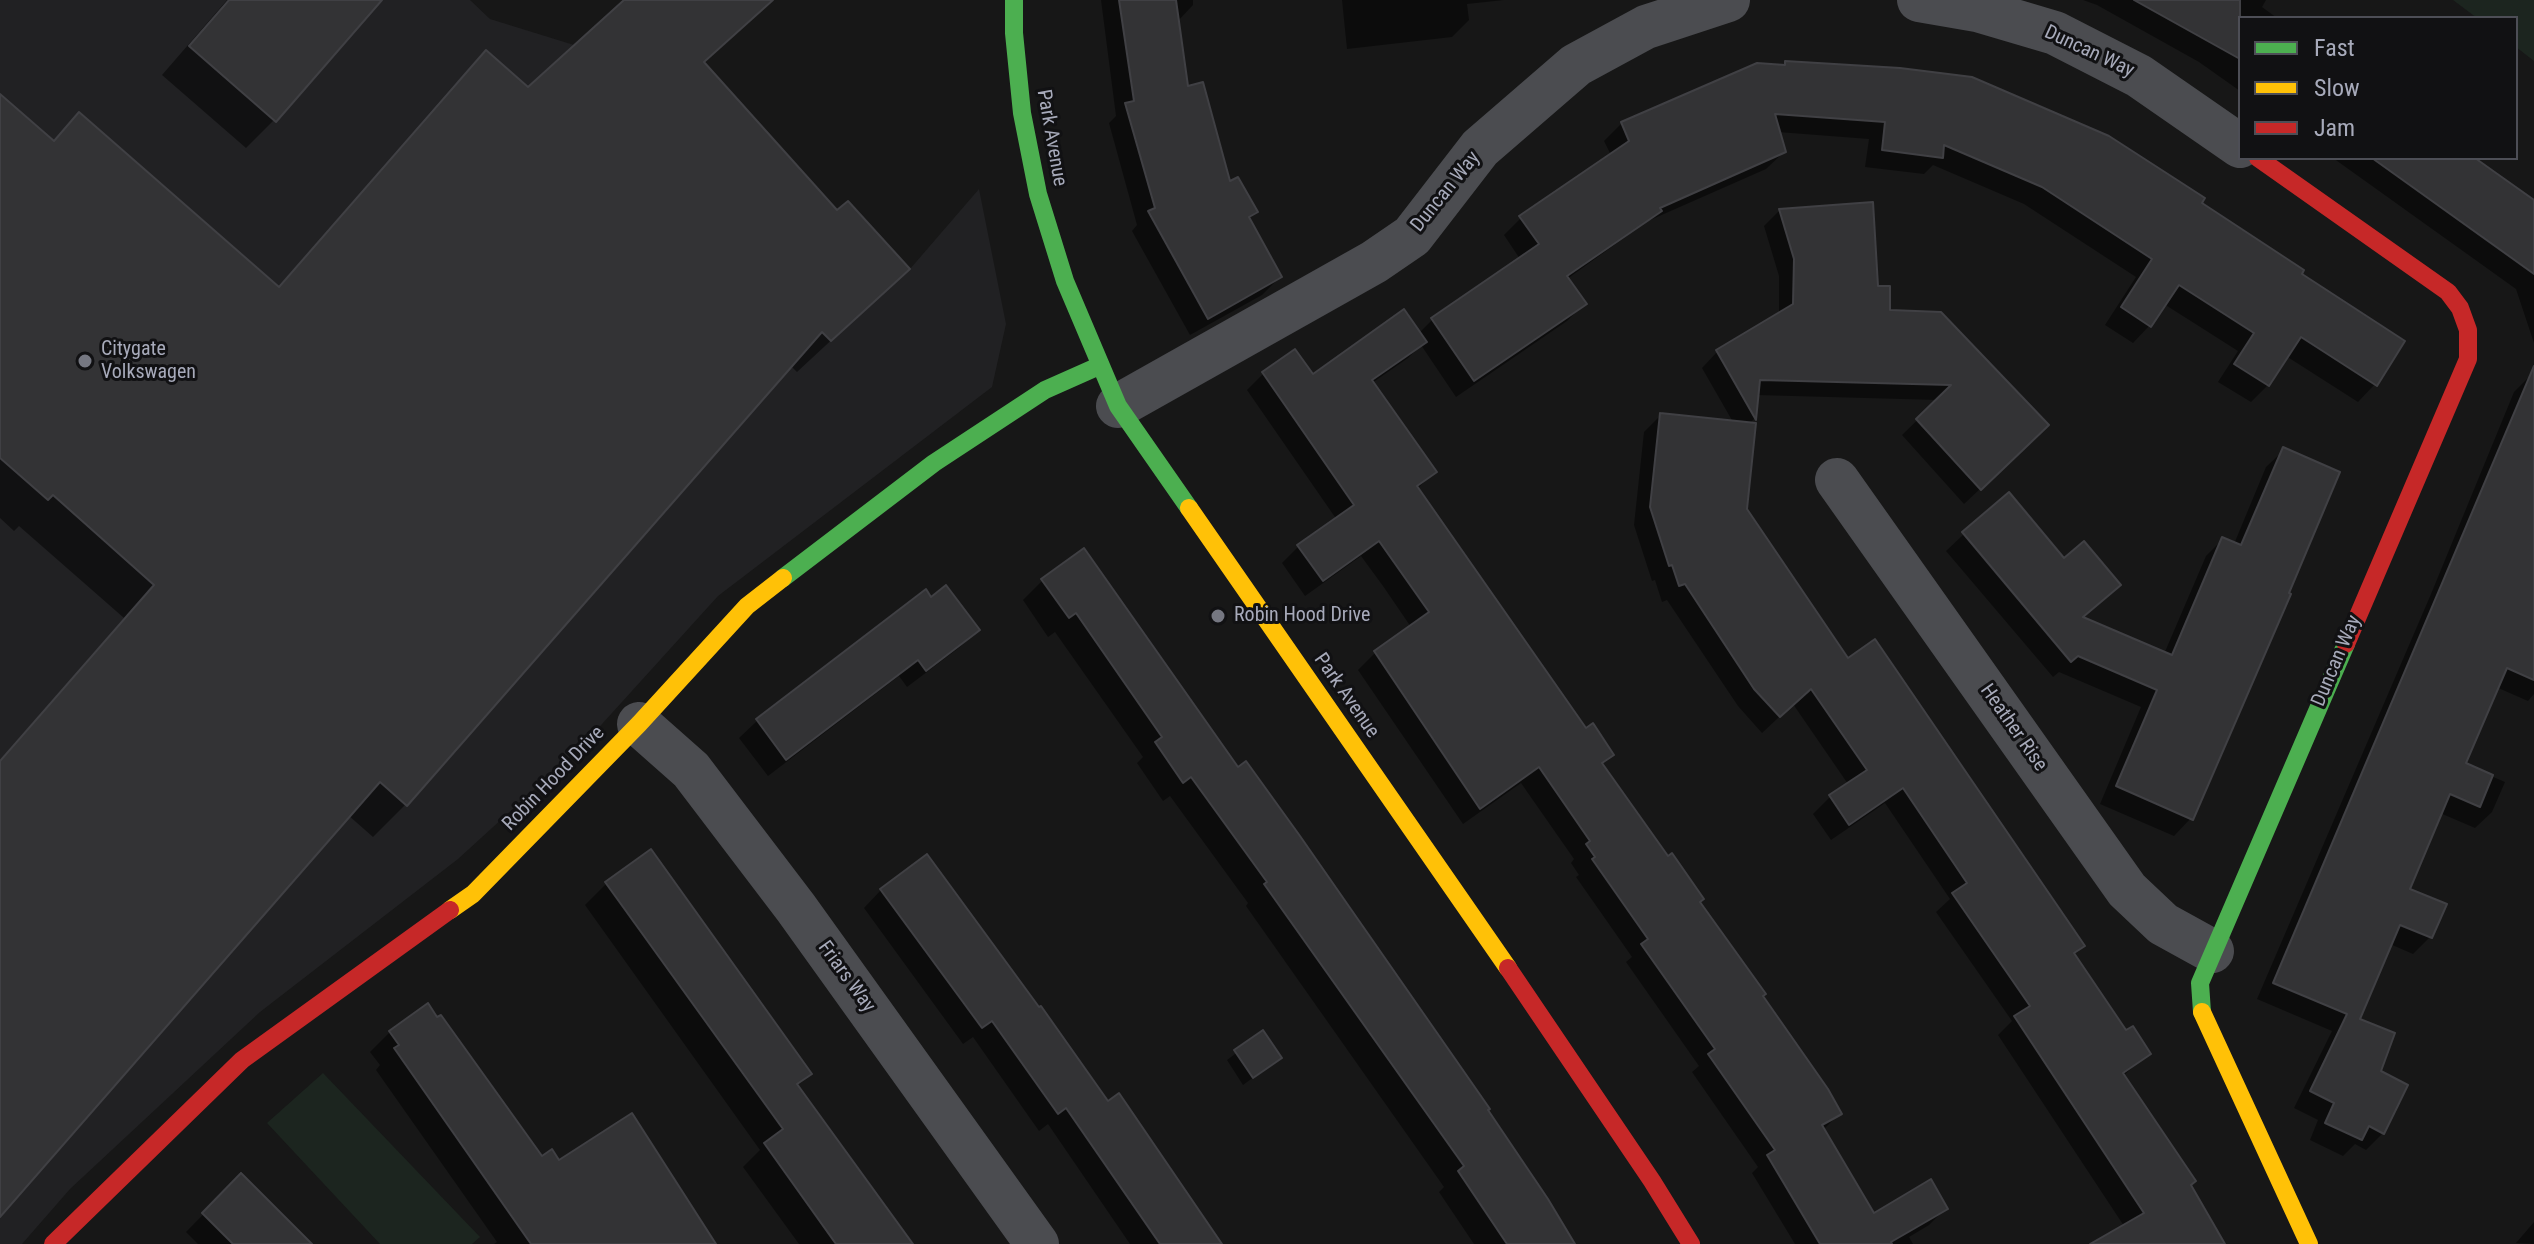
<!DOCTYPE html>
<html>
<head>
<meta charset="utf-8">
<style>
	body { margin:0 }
	#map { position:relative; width:2534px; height:1244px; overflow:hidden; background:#171717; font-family:"Roboto Condensed",sans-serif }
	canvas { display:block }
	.legend { position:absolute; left:2238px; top:16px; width:280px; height:144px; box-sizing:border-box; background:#111113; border:2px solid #4d4e56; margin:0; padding:10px 14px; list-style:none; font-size:24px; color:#a7aaba }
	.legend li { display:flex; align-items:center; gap:16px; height:40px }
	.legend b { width:40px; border:2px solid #4d4e56 }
</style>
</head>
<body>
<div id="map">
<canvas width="2534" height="1244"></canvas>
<ul class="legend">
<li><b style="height:10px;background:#4caf50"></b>Fast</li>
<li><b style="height:10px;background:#ffc107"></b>Slow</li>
<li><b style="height:10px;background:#c62828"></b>Jam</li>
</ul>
</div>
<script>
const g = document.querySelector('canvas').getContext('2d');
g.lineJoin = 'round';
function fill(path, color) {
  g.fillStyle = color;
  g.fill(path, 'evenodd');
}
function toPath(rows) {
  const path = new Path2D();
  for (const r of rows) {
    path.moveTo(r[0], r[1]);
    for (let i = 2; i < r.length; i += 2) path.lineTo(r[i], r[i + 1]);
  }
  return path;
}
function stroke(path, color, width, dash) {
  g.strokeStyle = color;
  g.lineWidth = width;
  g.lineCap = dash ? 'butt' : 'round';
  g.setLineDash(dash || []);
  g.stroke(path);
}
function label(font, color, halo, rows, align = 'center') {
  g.font = font + ' "Roboto Condensed",sans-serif';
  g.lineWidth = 6;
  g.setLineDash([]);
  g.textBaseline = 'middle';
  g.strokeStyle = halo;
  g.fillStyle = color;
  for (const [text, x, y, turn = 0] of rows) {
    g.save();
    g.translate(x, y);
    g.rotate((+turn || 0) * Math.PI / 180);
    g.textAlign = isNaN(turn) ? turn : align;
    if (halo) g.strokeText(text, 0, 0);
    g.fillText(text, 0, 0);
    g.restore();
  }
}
const built = toPath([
	[0,0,470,0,490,19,574,45,635,124,830,341,910,269,979,189,1006,324,992,387,718,596,583,745,458,859,260,1012,70,1189,22,1244,0,1244]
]);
const green = toPath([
	[2453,0,2534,0,2534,61,2516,47,2516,18,2477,18],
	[323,1073,480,1237,472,1244,380,1244,267,1123]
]);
const shadow = toPath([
	[227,0,379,0,274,120,246,148,162,75],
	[627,0,774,0,703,64,837,213,908,269,797,372,790,365,405,805,373,837,348,815,0,1213,0,760,124,618,19,526,14,531,0,518,0,96,52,142,79,114,277,288,454,85,486,53,528,90],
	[1101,0,1193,0,1193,5,1177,22,1186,89,1229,184,1255,212,1248,219,1280,277,1262,295,1190,335,1132,231,1137,225,1109,123,1116,116],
	[1342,0,1504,0,1467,4,1469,20,1452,37,1347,49],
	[2083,0,2266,0,2262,7,2277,18,2240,18,2240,91,2199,62,2097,5],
	[1785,63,2199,203,2299,275,2375,384,2358,402,2286,356,2268,385,2251,402,2218,382,2238,351,2164,304,2150,325,2133,343,2105,325,2136,277,2024,204,1933,165,1924,174,1865,167,1869,139,1778,132,1784,152,1766,169,1648,221,1567,279,1584,304,1567,321,1456,397,1421,345,1408,358,1372,383,1434,472,1417,489,1586,731,1612,755,1601,765,1698,902,1840,1113,1823,1130,1873,1216,1946,1208,1929,1225,1909,1237,1913,1244,1795,1244,1752,1173,1758,1167,1692,1072,1699,1066,1626,962,1632,957,1576,877,1579,875,1571,863,1574,859,1521,783,1463,824,1358,670,1375,653,1411,627,1383,586,1361,556,1305,596,1282,563,1299,546,1337,520,1247,390,1263,374,1313,376,1419,333,1432,320,1520,259,1504,235,1521,218,1611,155,1604,141,1622,123,1781,67],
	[2333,158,2472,158,2534,203,2534,343,2516,289],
	[1780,210,1876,288,1888,312,2031,441,1964,504,1902,435,1938,400,1756,395,1754,419,1749,424,1745,510,1847,660,2083,946,2073,955,2126,1033,2149,1053,2123,1076,2223,1244,2122,1244,2126,1229,1998,1035,2012,1021,1936,912,1950,899,1885,803,1831,840,1813,814,1830,797,1848,784,1793,704,1762,733,1738,706,1667,600,1662,602,1655,580,1652,581,1634,525,1644,432,1661,415,1733,422,1702,368,1717,352,1779,315,1779,276,1764,226],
	[2531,375,2534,376,2534,694,2528,701,2496,687,2463,764,2505,782,2492,812,2475,828,2440,813,2407,890,2430,937,2413,954,2390,944,2357,1020,2378,1072,2383,1133,2366,1150,2355,1144,2343,1156,2310,1140,2318,1120,2294,1108,2332,1031,2257,999,2431,594,2514,392],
	[2284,450,2191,818,2174,836,2100,804,2141,707,2059,672,2053,677,1946,551,1964,534,2064,561,2118,585,2081,619,2164,654,2206,556,2223,539,2234,544,2266,467],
	[1084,551,1573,1244,1474,1244,1439,1192,1444,1187,1246,906,1248,903,1170,796,1163,801,1137,763,1143,757,1055,632,1048,637,1023,600,1043,580],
	[925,592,931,600,977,630,960,647,907,687,899,676,768,776,739,738,757,721],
	[607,883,809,1074,796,1086,910,1244,799,1244,743,1167,760,1150,585,905],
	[881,890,1108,1103,1219,1244,1130,1244,1048,1124,1039,1131,973,1037,963,1044,864,908],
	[390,1032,541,1159,559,1162,714,1244,494,1244,497,1242,376,1070,380,1065,370,1052],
	[1263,1033,1280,1058,1243,1085,1227,1060],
	[241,1176,309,1244,198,1244,186,1232],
	[2534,1222,2534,1244,2516,1243]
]);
const building = toPath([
	[229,0,382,0,276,122,189,46,229,0],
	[624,0,773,0,704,62,837,210,848,201,910,269,831,341,822,332,407,806,380,782,0,1217,0,761,154,585,53,495,48,500,0,458,0,94,54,141,79,112,279,287,486,50,528,87,624,0],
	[1119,0,1176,0,1188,86,1203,82,1230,181,1238,177,1258,212,1249,217,1282,277,1208,319,1148,211,1155,208,1125,103,1134,101,1119,0],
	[2134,0,2240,0,2240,59,2134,0],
	[1785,61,1900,68,1972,77,2109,136,2205,198,2202,203,2304,270,2302,274,2405,341,2377,386,2301,337,2269,386,2234,364,2254,333,2179,285,2151,327,2121,307,2152,259,2042,187,1944,145,1943,158,1882,150,1885,122,1775,114,1786,152,1660,208,1662,211,1567,276,1587,304,1474,381,1431,318,1539,244,1519,216,1629,141,1621,122,1757,63,1785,65,1785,61],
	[2372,158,2475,158,2496,173,2534,200,2534,274,2372,158],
	[1873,202,1878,286,1890,286,1890,310,1941,312,2049,425,1981,490,1916,419,1951,385,1760,380,1756,420,1716,350,1793,304,1794,259,1779,209,1873,202],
	[1404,309,1427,342,1372,380,1437,472,1417,486,1586,728,1593,723,1614,755,1602,763,1668,856,1672,853,1704,899,1700,902,1766,994,1763,996,1828,1089,1842,1114,1822,1125,1874,1213,1931,1179,1948,1209,1891,1242,1892,1244,1820,1244,1767,1155,1775,1150,1708,1054,1715,1049,1641,944,1648,939,1592,859,1595,857,1586,844,1590,841,1539,767,1480,809,1374,651,1429,612,1379,541,1323,581,1297,545,1354,505,1262,372,1295,349,1313,374,1404,309],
	[2534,366,2534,680,2507,668,2466,763,2493,775,2480,807,2450,794,2410,889,2447,904,2432,938,2400,925,2360,1019,2395,1033,2381,1071,2408,1085,2384,1134,2369,1126,2362,1140,2325,1123,2334,1103,2310,1091,2347,1014,2273,983,2534,366],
	[1660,413,1756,423,1747,509,1848,658,1875,639,2085,946,2074,953,2126,1030,2133,1026,2151,1054,2123,1073,2196,1181,2191,1185,2225,1244,2090,1244,2144,1213,2014,1016,2030,1006,1952,893,1967,883,1903,788,1849,825,1829,795,1867,770,1811,689,1780,717,1754,689,1685,584,1679,586,1672,565,1669,566,1650,507,1660,413],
	[2283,447,2340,472,2289,593,2291,594,2193,820,2116,786,2157,690,2078,656,2071,662,1962,532,2009,492,2064,558,2084,541,2121,585,2083,617,2172,655,2222,537,2241,545,2283,447],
	[1084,548,1238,767,1246,761,1300,836,1490,1109,1488,1110,1548,1199,1575,1244,1507,1244,1458,1171,1464,1166,1264,884,1267,882,1191,777,1183,783,1155,742,1162,737,1076,613,1069,618,1041,579,1084,548],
	[946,585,980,630,926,671,918,660,786,760,756,719,926,589,931,597,946,585],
	[651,849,812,1074,797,1084,913,1244,836,1244,764,1143,783,1129,605,882,651,849],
	[927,854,1039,1007,1041,1006,1108,1101,1119,1093,1222,1244,1160,1244,1066,1108,1058,1114,992,1021,982,1028,880,889,927,854],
	[428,1003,437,1017,441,1015,542,1156,552,1149,559,1160,632,1113,716,1244,531,1244,394,1048,399,1045,389,1031,428,1003],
	[1263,1030,1282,1058,1253,1078,1234,1050,1263,1030],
	[241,1173,312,1244,233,1244,202,1213,241,1173]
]);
const street = toPath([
	[1919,0,1977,10,2055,33,2139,76,2240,146],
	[1118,406,1374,262,1412,236,1480,148,1576,65,1646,27,1728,0],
	[1837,480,2127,890,2163,924,2212,951],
	[639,724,691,770,796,908,1037,1244]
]);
const fast = toPath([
	[1014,0,1014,33,1022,113,1038,194,1065,281,1118,406,1189,508],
	[783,578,934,463,1045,390,1099,366],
	[2202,1012,2200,983,2346,644]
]);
const slow = toPath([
	[1189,508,1508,968],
	[450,910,473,894,639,724,747,606,783,578],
	[2202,1012,2309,1244]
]);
const jam = toPath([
	[2258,158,2448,292,2460,308,2468,330,2468,359,2346,644],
	[1508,968,1652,1181,1691,1244],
	[53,1244,242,1060,450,910]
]);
const markers = [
	[85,361,8,"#757781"],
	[1218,616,8,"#757781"]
];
const streetNames = [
	["Duncan Way",2089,52,25],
	["Park Avenue",1051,138,80],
	["Duncan Way",1446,192,-51],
	["Duncan Way",2337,661,-67],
	["Park Avenue",1346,696,55],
	["Heather Rise",2013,728,55],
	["Robin Hood Drive",554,779,-46],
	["Friars Way",846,977,54]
];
const poiNames = [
	["Citygate",101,350],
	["Volkswagen",101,373],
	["Robin Hood Drive",1234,616]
];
fill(built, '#212123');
fill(green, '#1c251f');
fill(shadow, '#0007');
fill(building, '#333335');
stroke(building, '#404044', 2);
stroke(street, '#4b4c50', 44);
stroke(fast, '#4caf50', 18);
stroke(slow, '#ffc107', 18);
stroke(jam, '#c62828', 18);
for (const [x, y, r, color] of markers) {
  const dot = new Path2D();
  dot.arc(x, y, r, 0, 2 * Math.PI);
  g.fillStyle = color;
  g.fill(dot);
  stroke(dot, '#111113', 3);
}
label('20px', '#a7aaba', '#111113', streetNames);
label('20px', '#a7aaba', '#111113', poiNames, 'left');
</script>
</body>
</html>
